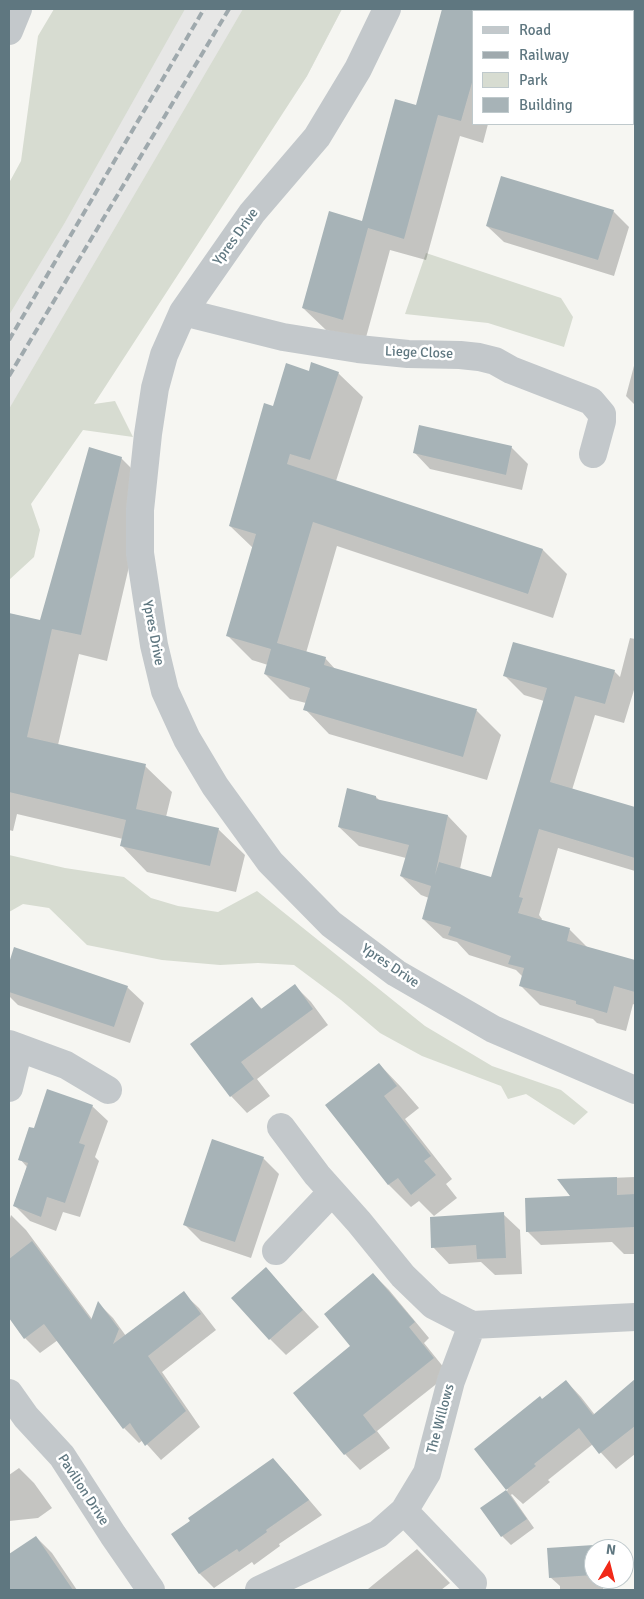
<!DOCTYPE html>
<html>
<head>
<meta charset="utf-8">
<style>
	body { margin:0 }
	#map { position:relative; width:644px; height:1599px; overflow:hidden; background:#f6f6f2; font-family:Signika,sans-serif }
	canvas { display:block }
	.frame { position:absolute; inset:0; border:10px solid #5f7780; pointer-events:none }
	.legend { position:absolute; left:472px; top:10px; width:162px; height:115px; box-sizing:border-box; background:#fff; border:1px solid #bfc9cc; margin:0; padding:6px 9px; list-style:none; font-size:15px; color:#5f7780 }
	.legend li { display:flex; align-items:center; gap:10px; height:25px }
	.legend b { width:25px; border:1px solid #bfc9cc }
	.north { position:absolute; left:584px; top:1539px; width:50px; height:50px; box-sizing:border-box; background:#fff; border:1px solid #bfc9cc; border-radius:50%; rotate:8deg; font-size:14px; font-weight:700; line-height:20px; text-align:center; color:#5f7780 }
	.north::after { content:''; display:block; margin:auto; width:18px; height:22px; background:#f12918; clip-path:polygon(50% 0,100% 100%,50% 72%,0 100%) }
</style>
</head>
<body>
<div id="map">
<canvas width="644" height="1599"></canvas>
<div class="frame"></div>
<ul class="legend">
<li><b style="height:6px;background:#c3c8cb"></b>Road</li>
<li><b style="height:6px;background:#9fa9ad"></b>Railway</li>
<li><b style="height:14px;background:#d7dcd1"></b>Park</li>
<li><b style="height:14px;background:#a7b3b7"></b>Building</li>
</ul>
<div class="north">N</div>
</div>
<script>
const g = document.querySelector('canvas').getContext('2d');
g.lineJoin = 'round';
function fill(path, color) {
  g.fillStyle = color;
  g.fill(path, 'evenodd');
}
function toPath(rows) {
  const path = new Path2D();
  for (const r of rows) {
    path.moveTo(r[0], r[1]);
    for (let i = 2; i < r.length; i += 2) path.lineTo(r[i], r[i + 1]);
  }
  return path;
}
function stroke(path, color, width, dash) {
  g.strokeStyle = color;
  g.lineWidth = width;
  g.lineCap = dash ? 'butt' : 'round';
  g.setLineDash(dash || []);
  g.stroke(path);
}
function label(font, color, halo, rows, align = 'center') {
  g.font = font + ' Signika,sans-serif';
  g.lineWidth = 5;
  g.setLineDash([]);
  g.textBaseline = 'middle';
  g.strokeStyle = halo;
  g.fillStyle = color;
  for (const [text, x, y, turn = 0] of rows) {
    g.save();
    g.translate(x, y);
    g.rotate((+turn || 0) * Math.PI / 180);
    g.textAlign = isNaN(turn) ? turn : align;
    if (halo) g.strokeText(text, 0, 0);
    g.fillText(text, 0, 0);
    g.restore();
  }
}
const built = toPath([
	[115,9,342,9,307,76,9,516,9,183]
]);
const green = toPath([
	[54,9,185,9,64,224,9,315,9,183,21,161,38,36],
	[243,9,342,9,307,76,94,404,115,401,133,437,83,430,31,504,40,530,34,557,9,580,9,409],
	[426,253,561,298,573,317,564,347,488,323,405,314],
	[9,855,65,868,124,877,151,898,178,906,218,912,257,891,425,1026,492,1066,561,1090,588,1112,574,1125,526,1094,508,1099,501,1086,422,1056,380,1033,341,1000,294,965,258,963,220,965,162,960,87,945,49,908,23,904,9,912]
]);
const shadow = toPath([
	[444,9,466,15,468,9,635,9,635,87,633,86,633,11,473,11,473,124,488,124,483,143,460,136,426,260,390,250,365,341,326,330,303,308,362,222,417,107],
	[613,211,629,227,614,276,504,242,487,226],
	[635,362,635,405,626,396],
	[310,373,338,373,363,397,336,481,543,550,567,574,553,618,337,546,306,653,325,658,336,670,476,710,501,735,487,780,329,734,305,709,306,703,290,699,265,674,268,665,252,660,227,635,253,548,230,526,274,407],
	[511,447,528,464,522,490,430,469,414,452],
	[121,458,148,485,107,661,79,654,58,745,145,766,172,792,166,817,218,829,245,855,236,892,147,872,121,845,123,839,17,814,13,831,9,830,9,623,11,614,41,621],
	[630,638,635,639,635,691,634,690,624,723,595,715,572,790,635,808,635,871,558,848,539,915,542,919,541,921,569,929,588,948,635,961,635,1005,633,1004,626,1031,597,1023,593,1019,540,1005,520,985,523,977,516,970,469,955,457,942,443,938,423,919,429,898,421,895,401,876,406,858,359,846,339,827,376,797,380,801,448,816,467,836,460,869,492,879,544,701,524,695,505,676,614,671,620,677],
	[15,949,127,987,144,1003,130,1043,18,1005,9,996,9,967],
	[295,986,311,1002,328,1025,257,1079,270,1096,247,1113,231,1096,192,1044,252,999,262,1009],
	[379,1064,401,1087,419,1108,405,1119,452,1179,446,1184,457,1198,434,1216,419,1201,411,1207,389,1185,327,1105],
	[92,1106,108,1121,95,1157,99,1161,80,1217,63,1212,56,1231,30,1221,14,1205,27,1167,20,1159,34,1130],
	[263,1158,279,1174,251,1258,201,1241,185,1225],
	[635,1177,635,1254,624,1254,612,1242,541,1245,527,1231,573,1197,559,1180],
	[503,1214,520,1230,522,1274,495,1275,481,1262,449,1264,433,1247],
	[11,1215,26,1230,92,1319,98,1303,113,1318,126,1336,183,1293,199,1308,216,1330,162,1372,200,1427,161,1460,143,1440,139,1443,124,1428,58,1340,40,1353,25,1338,9,1316,10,1314,9,1311,9,1222],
	[266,1269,319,1327,286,1355,270,1339],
	[373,1274,389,1290,429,1338,424,1343,449,1374,377,1431,390,1448,360,1470,345,1454,295,1393,352,1346],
	[566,1381,581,1397,595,1415,635,1381,635,1454,616,1469,593,1444,548,1480,550,1482,523,1504,512,1494,511,1495,534,1528,511,1545,502,1536,482,1508,508,1490,476,1450],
	[273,1460,287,1474,322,1515,279,1544,280,1546,254,1565,252,1562,214,1588,200,1574,173,1534],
	[19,1468,34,1483,52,1508,38,1518,9,1521,9,1475],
	[36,1537,52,1553,77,1590,13,1590,9,1583,9,1555],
	[605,1545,609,1549,594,1549,594,1579,619,1579,619,1586,603,1587,603,1590,560,1590,560,1586,550,1577,549,1549],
	[417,1549,450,1583,441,1590,370,1590,368,1589]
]);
const building = toPath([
	[442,9,473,9,473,79,461,121,438,115,404,239,368,228,343,320,302,308,329,211,362,221,395,99,416,105],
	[501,176,614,210,598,260,486,226],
	[311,362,339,372,310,460,290,454,287,464,543,549,528,594,313,522,277,643,326,657,324,665,477,709,463,757,303,710,310,688,264,674,271,649,226,636,256,534,229,526,264,403,273,406,286,363,309,371],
	[419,425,512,446,506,475,413,453],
	[89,447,122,457,81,635,52,629,27,737,146,764,136,809,219,828,210,866,120,846,126,820,9,792,9,613,40,620],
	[513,642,615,670,605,704,575,696,550,782,635,807,635,858,539,829,519,897,523,898,518,913,570,928,567,941,635,960,635,992,614,986,607,1013,576,1004,576,1001,519,986,524,968,508,964,511,956,448,935,451,927,422,919,431,886,400,876,409,845,338,827,347,788,376,796,376,799,448,815,435,875,439,862,491,877,547,688,503,676],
	[14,947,128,986,114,1027,9,992,9,963],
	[295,984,313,1009,241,1062,254,1079,230,1097,190,1044,252,997,261,1009],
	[379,1063,397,1086,384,1096,431,1156,424,1161,436,1175,411,1195,398,1178,388,1185,325,1105],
	[47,1089,93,1105,79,1143,85,1145,65,1203,47,1197,41,1217,13,1206,28,1163,18,1160,29,1127,34,1128],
	[212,1139,264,1157,235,1242,183,1225],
	[617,1177,617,1195,635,1194,635,1227,526,1232,525,1198,570,1196,557,1179],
	[504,1212,506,1258,477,1259,476,1245,431,1248,430,1217],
	[32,1241,91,1320,98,1301,119,1329,113,1344,184,1291,201,1314,148,1356,186,1411,145,1446,130,1423,123,1429,44,1324,24,1339,9,1318,9,1259],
	[266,1267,303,1310,269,1340,231,1298],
	[373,1273,415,1322,409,1327,434,1358,363,1415,376,1432,344,1455,293,1393,350,1346,324,1314],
	[635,1379,635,1426,599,1454,579,1428,534,1464,536,1466,506,1490,474,1449,540,1396,542,1399,566,1380,593,1415],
	[273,1458,309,1500,266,1530,267,1532,239,1552,237,1549,199,1574,171,1534,190,1521,188,1518],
	[506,1490,527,1519,501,1537,480,1508],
	[36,1536,73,1590,9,1590,9,1554],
	[594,1545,594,1575,549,1578,547,1548]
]);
const minor = toPath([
	[387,9,358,69,317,137,252,213,183,312,164,355,155,388,148,434,140,510,140,553,154,645,165,691,187,739,215,786,270,862,331,924,396,973,493,1029,635,1090],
	[9,31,18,9],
	[183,312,283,337,358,349,408,354,460,355,479,357,495,361,511,370,591,401,602,414,602,421,593,454],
	[9,1044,66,1065,108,1090],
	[9,1088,19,1048],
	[281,1127,317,1175,359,1222,403,1276,433,1305,472,1325,635,1317],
	[276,1251,332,1192],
	[9,1393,26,1417,62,1456,113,1535,151,1590],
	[404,1511,473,1583],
	[259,1590,378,1534,404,1511,427,1473,451,1381,472,1325]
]);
const rail = toPath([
	[9,340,204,9],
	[9,376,229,9]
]);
const streetNames = [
	["Ypres Drive",236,237,-54],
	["Liege Close",419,353,2],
	["Ypres Drive",153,633,79],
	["Ypres Drive",390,966,34],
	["The Willows",441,1419,-75],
	["Pavilion Drive",83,1490,57]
];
fill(built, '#e7e7e6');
fill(green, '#d7dcd1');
fill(shadow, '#0003');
fill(building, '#a7b3b7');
stroke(minor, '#c3c8cb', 28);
stroke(rail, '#9fa9ad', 4, [8, 4]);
label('14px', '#5f7780', '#fff', streetNames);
</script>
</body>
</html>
